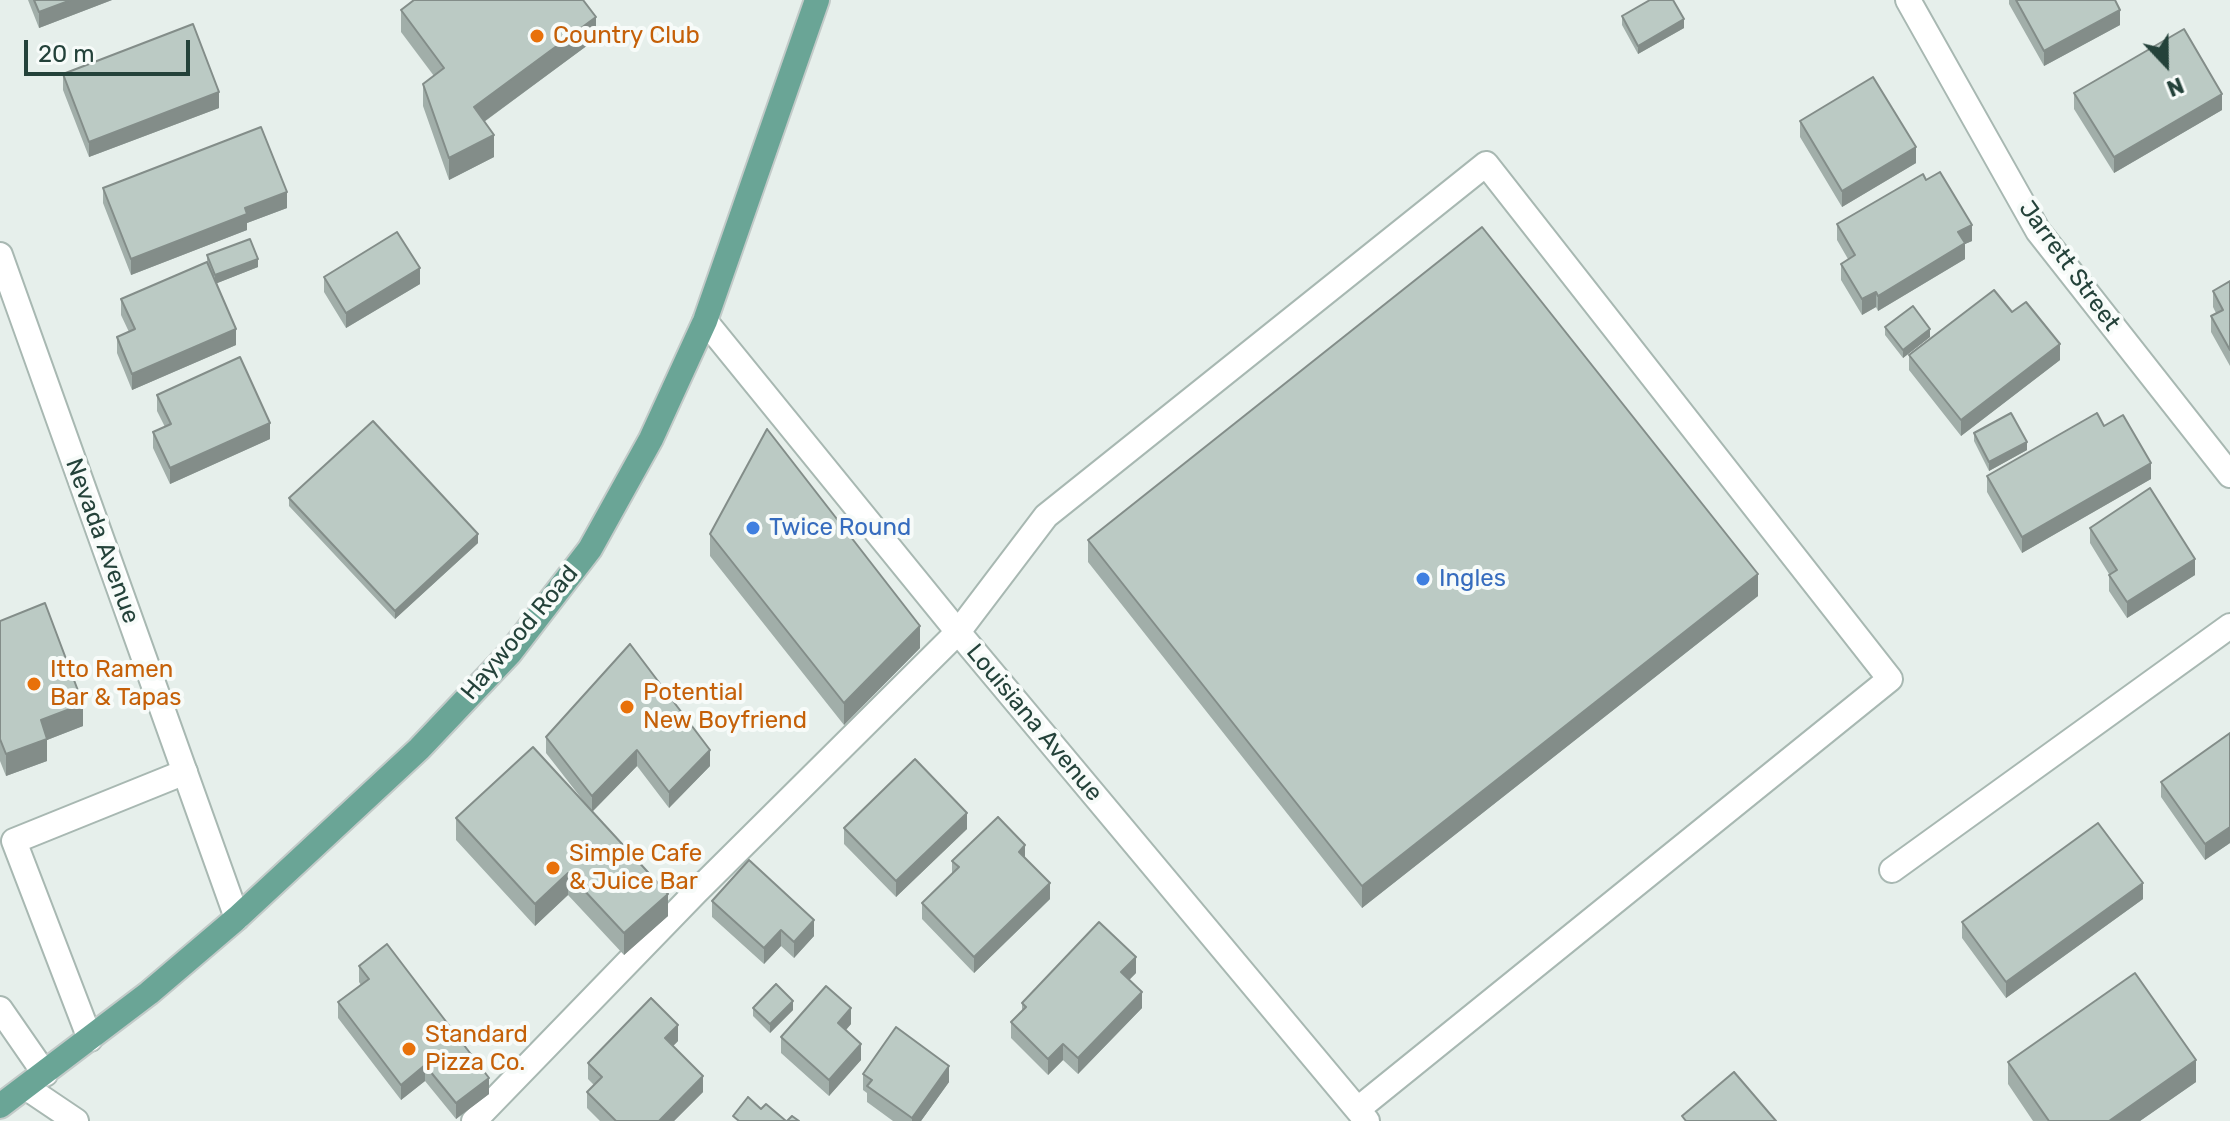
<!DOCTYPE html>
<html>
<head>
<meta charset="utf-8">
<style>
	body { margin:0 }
	#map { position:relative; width:2230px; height:1121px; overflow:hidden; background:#e6efeb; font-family:Rubik,sans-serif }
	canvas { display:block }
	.north { position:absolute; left:2126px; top:24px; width:80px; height:80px; -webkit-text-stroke:6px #f7fbf9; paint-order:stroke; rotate:158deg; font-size:22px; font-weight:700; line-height:32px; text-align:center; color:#24423a }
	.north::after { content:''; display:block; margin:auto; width:28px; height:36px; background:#24423a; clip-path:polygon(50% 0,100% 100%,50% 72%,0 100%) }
	.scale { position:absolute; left:24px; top:40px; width:166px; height:36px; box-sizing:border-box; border:4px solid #24423a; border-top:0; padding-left:10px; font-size:24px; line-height:28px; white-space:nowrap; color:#24423a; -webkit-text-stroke:6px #f7fbf9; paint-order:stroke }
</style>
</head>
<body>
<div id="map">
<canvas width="2230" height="1121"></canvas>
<div class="north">N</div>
<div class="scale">20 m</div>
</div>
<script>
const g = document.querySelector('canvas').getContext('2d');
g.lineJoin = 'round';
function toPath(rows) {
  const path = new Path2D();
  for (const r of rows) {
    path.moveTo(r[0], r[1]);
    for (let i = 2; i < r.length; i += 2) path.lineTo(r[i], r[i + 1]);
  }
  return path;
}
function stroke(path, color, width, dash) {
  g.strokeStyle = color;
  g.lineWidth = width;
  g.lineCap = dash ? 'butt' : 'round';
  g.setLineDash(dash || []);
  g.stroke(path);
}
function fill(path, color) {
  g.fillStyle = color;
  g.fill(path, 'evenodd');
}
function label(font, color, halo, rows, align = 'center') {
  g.font = font + ' Rubik,sans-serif';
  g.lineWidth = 8;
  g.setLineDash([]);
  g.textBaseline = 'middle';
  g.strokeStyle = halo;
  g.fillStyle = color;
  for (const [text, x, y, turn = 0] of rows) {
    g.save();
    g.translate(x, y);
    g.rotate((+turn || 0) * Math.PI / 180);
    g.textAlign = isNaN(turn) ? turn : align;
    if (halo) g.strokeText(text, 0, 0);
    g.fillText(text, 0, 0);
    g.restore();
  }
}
const service = toPath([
	[1892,870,2230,626],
	[90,1039,14,841,185,772],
	[474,1121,696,892,958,632,1046,516,1486,164,1890,679,1358,1109]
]);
const minor = toPath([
	[1908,0,2038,231,2230,475],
	[0,255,237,918],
	[0,1009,45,1074],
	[27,1088,76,1121]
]);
const tertiary = toPath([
	[705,321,958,632,1367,1121]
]);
const primary = toPath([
	[0,1106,149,993,237,918,419,749,510,653,590,549,651,439,705,321,817,0]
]);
const wall = toPath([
	[28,0,112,0,39,28],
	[2009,0,2115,0,2120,25,2044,66,2009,4],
	[401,10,596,39,484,122,494,157,449,180,423,106,423,84,434,76,401,32],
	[1622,16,1684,28,1638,54,1622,25],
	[63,74,219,108,89,157,63,90],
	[2074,93,2222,110,2114,173,2074,109],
	[1800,121,1916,163,1842,207,1800,137],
	[1926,180,1972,241,1965,244,1965,259,1878,311,1876,307,1862,315,1841,280,1841,264,1848,259,1837,240,1837,224],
	[103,188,287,208,247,223,247,230,131,275,103,203],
	[207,255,258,267,217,283,236,345,132,390,117,353,117,337,129,332,121,315,121,299,207,262],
	[324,277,420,284,346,328,324,292],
	[2230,281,2230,366,2211,332,2211,316,2216,313,2213,307,2213,291],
	[2012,312,2060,360,1961,436,1909,370,1909,355],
	[1885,327,1930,337,1903,358,1885,335],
	[157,395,270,439,170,484,153,448,153,432,165,427,157,411],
	[2104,426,2151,479,2022,553,1987,492,1987,476],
	[1974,433,2027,450,1989,471,1974,441],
	[289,498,478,543,395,619,289,506],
	[2090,528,2195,575,2127,618,2109,591,2109,574,2090,543],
	[710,534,920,648,844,725,710,556],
	[1088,540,1758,596,1362,908,1088,562],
	[0,621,83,726,47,740,47,761,6,776,0,761],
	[630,644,710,766,669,808,637,766,592,812,668,916,624,955,568,895,535,926,456,840,456,818,585,803,546,753,546,737],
	[2230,733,2230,843,2205,860,2161,797,2161,782],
	[844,828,967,829,896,897,844,844],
	[1025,858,1050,899,974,973,922,919,922,903,952,874,952,861],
	[2143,899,2006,998,1962,938,1962,922],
	[712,901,814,936,794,958,781,946,764,964,712,917],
	[359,966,489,1094,456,1119,425,1081,401,1100,338,1018,338,1002,361,985,359,982],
	[1136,973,1129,980,1142,1008,1078,1074,1063,1060,1048,1075,1011,1038,1011,1022,1022,1011,1022,1003],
	[753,1008,793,1010,770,1033,753,1016],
	[851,1024,846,1030,861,1060,829,1096,781,1053,781,1037],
	[678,1041,673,1046,703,1092,674,1121,600,1121,587,1108,587,1092,594,1085,588,1079,588,1063],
	[2008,1062,2196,1082,2140,1121,2033,1121,2008,1084],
	[863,1074,949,1082,921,1121,893,1121,867,1102,867,1093,863,1090]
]);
const shadedWall = toPath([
	[71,0,112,0,39,28,39,12],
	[2120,10,2120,25,2044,66,2044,51],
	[596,17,596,39,474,129,474,107],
	[1684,19,1684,28,1638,54,1638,46],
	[219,92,219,108,89,157,89,142],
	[2222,94,2222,110,2114,173,2114,157],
	[494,135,494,157,449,180,449,158],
	[1916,147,1916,163,1842,207,1842,191],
	[287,192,287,208,247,223,247,230,131,275,131,259,245,208],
	[1972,225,1972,241,1965,244,1965,259,1878,311,1878,296,1958,232],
	[258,259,258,267,215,284,215,275],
	[420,268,420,284,346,328,346,313],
	[1876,292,1876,307,1862,315,1862,299],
	[236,329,236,345,132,390,132,374],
	[1930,329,1930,337,1903,358,1903,350],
	[2060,344,2060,360,1961,436,1961,420],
	[270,423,270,439,170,484,170,468],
	[2027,442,2027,450,1989,471,1989,462],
	[2151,463,2151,479,2022,553,2022,537],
	[478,534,478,543,395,619,395,611],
	[2195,559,2195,575,2127,618,2127,602],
	[1758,574,1758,596,1362,908,1362,886],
	[920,626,920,648,844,725,844,703],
	[83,704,83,726,47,740,47,761,6,776,6,754,41,720],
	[637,750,637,766,592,812,592,796],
	[710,750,710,766,669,808,669,792],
	[967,813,967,829,896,897,896,881],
	[2230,827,2230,843,2205,860,2205,844],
	[1025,845,1025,861,1019,852],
	[568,873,568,895,535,926,535,904],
	[1050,883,1050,899,974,973,974,957],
	[2143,883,2143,899,2006,998,2006,982],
	[668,894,668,916,624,955,624,933],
	[814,920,814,936,794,958,794,942],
	[781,930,781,946,764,964,764,948],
	[1136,957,1136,973,1121,988,1121,972],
	[1142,992,1142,1008,1078,1074,1078,1058],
	[793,1001,793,1010,770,1033,770,1024],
	[851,1008,851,1024,838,1039,838,1023],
	[678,1025,678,1041,665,1054,665,1038],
	[861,1044,861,1060,829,1096,829,1080],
	[1063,1044,1063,1060,1048,1075,1048,1059],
	[2196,1060,2196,1082,2140,1121,2109,1121],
	[425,1065,425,1081,401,1100,401,1085],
	[949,1066,949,1082,921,1121,912,1121,912,1118],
	[703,1076,703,1092,674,1121,659,1121],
	[489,1078,489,1094,456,1119,456,1103]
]);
const building = toPath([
	[34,0,71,0,39,12,34,0],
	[414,0,583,0,596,17,474,107,494,135,449,158,423,84,444,68,401,10,414,0],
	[1650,0,1673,0,1684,19,1638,46,1622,16,1650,0],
	[2016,0,2115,0,2120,10,2044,51,2016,0],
	[193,24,219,92,89,142,63,74,193,24],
	[2184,29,2222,94,2114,157,2074,93,2184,29],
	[1873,77,1916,147,1842,191,1800,121,1873,77],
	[261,127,287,192,245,208,247,214,131,259,103,188,261,127],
	[1940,172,1972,225,1958,232,1965,243,1878,296,1876,292,1862,299,1841,264,1855,255,1837,224,1923,174,1926,180,1940,172],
	[1482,227,1758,574,1362,886,1088,540,1482,227],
	[397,232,420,268,346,313,324,277,397,232],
	[250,239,258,259,215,275,207,255,250,239],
	[207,262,236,329,132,374,117,337,135,329,121,299,207,262],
	[2230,281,2230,350,2211,316,2223,310,2213,291,2230,281],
	[1994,290,2012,312,2026,302,2060,344,1961,420,1909,355,1994,290],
	[1913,306,1930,329,1903,350,1885,327,1913,306],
	[240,357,270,423,170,468,153,432,171,424,157,395,240,357],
	[2011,413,2027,442,1989,462,1974,433,2011,413],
	[2097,413,2104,426,2123,415,2151,463,2022,537,1987,476,2097,413],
	[373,421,478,534,395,611,289,498,373,421],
	[767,429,920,626,844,703,710,534,767,429],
	[2150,488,2195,559,2127,602,2109,575,2117,570,2090,528,2150,488],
	[45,603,83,704,41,720,47,739,6,754,0,739,0,621,45,603],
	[630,644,710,750,669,792,637,750,592,796,546,737,630,644],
	[2230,733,2230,827,2205,844,2161,782,2230,733],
	[533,747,668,894,624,933,568,873,535,904,456,818,533,747],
	[915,759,967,813,896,881,844,828,915,759],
	[998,817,1025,845,1019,852,1050,883,974,957,922,903,959,867,952,861,998,817],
	[2098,823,2143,883,2006,982,1962,922,2098,823],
	[749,860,814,920,794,942,781,930,764,948,712,901,749,860],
	[1099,922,1136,957,1121,972,1142,992,1078,1058,1063,1044,1048,1059,1011,1022,1026,1007,1022,1003,1099,922],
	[387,944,489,1078,456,1103,425,1065,401,1085,338,1002,369,979,359,966,387,944],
	[2135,973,2196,1060,2109,1121,2049,1121,2008,1062,2135,973],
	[776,984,793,1001,770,1024,753,1008,776,984],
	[826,986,851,1008,838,1023,861,1044,829,1080,781,1037,826,986],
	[651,998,678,1025,665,1038,703,1076,659,1121,616,1121,587,1092,602,1077,588,1063,651,998],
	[896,1027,949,1066,912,1118,867,1086,872,1080,863,1074,896,1027],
	[1734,1072,1776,1121,1686,1121,1682,1116,1734,1072],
	[748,1097,761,1109,766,1104,786,1121,739,1121,733,1116,748,1097],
	[792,1116,799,1121,787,1121,792,1116]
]);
const markers = [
	[537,36,8,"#e8710a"],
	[753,528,8,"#3f7fe0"],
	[1423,579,8,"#3f7fe0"],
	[34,684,8,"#e8710a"],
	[627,707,8,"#e8710a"],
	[553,868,8,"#e8710a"],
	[409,1049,8,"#e8710a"]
];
const foodNames = [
	["Country Club",553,36],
	["Itto Ramen",50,670],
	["Bar & Tapas",50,698],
	["Potential",643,693],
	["New Boyfriend",643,721],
	["Simple Cafe",569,854],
	["& Juice Bar",569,882],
	["Standard",425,1035],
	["Pizza Co.",425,1063]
];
const streetNames = [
	["Jarrett Street",2069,266,54],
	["Nevada Avenue",102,541,70],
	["Haywood Road",520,633,-50],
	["Louisiana Avenue",1034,723,50]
];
const shopNames = [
	["Twice Round",769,528],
	["Ingles",1439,579]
];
stroke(service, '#a8b8b2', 28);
stroke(minor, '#a8b8b2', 28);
stroke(tertiary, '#a8b8b2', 28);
stroke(primary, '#c2cac8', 28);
stroke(service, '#fff', 24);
stroke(minor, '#fff', 24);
stroke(tertiary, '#fff', 24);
stroke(primary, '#6aa596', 24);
fill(wall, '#a1aea9');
fill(shadedWall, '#838d89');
fill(building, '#bbcac4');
stroke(building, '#838d89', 2);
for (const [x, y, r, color] of markers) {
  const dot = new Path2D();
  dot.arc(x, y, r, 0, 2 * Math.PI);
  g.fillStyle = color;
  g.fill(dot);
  stroke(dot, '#f7fbf9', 3);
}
label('24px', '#c56008', '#f7fbf9', foodNames, 'left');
label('24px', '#24423a', '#f7fbf9', streetNames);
label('24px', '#366cbe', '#f7fbf9', shopNames, 'left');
</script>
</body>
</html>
